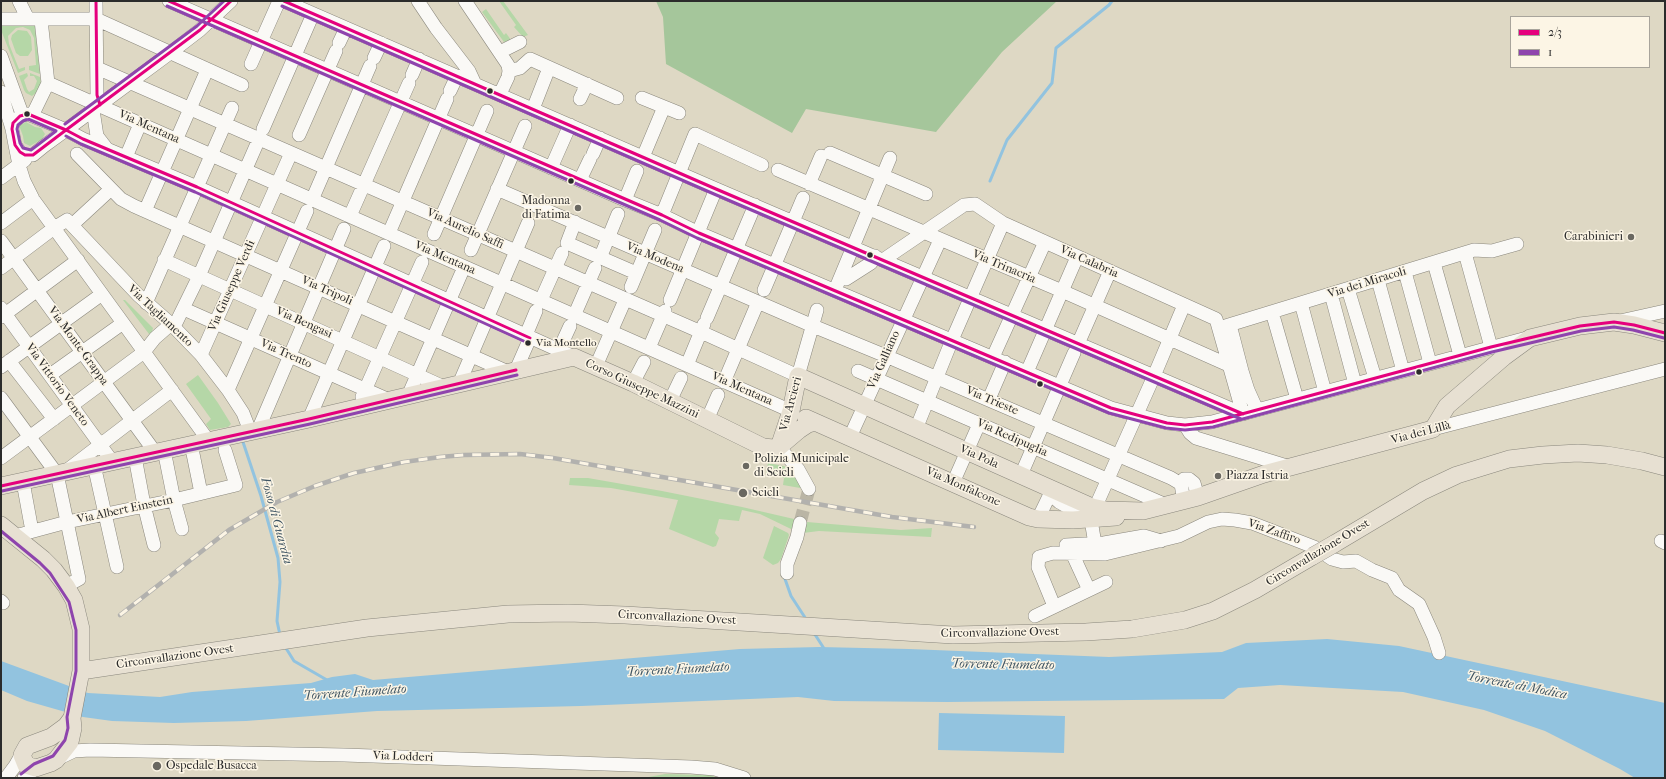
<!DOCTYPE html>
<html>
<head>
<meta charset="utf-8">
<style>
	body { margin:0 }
	#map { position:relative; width:1666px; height:779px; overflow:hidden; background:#ded8c4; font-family:"IM FELL French Canon",serif }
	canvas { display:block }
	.frame { position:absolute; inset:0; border:2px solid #2b2b2b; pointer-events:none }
	.legend { position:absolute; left:1510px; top:16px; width:140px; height:52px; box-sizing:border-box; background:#fcf5e5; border:1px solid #a8a49b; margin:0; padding:5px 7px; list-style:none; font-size:12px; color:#2b2b2b }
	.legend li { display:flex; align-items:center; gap:8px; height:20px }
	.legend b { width:20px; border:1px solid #a8a49b }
</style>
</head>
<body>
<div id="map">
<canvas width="1666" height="779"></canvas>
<div class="frame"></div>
<ul class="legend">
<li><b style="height:5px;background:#e5007d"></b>2/3</li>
<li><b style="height:5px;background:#8e44ad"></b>1</li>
</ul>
</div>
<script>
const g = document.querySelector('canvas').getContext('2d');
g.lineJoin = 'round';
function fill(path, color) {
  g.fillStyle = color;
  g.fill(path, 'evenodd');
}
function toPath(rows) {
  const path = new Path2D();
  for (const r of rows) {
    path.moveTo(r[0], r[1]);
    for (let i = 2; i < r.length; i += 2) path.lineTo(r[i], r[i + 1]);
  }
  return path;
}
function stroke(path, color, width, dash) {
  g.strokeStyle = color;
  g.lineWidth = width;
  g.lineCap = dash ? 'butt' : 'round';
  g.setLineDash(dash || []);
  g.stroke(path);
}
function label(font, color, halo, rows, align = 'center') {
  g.font = font + ' "IM FELL French Canon",serif';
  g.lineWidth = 3;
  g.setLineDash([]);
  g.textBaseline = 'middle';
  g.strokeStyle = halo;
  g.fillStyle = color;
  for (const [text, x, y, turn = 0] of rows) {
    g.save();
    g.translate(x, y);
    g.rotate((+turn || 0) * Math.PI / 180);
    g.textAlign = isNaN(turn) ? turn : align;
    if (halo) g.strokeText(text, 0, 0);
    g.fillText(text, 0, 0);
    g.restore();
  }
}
const green = toPath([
	[499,1,503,1,528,35,523,37,514,27,516,25],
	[486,9,504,35,506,33,511,40,504,42,482,12],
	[1,25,35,26,40,74,29,70,29,66,36,65,34,38,30,30,23,27,16,28,8,36,9,44,19,69,25,67,25,70,18,73,1,30],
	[18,30,27,31,31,37,32,50,28,56,20,56,16,53,11,39,12,35],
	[27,73,28,76,24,80,27,89,29,92,34,89,37,81,34,76,30,76,30,73,40,77,41,84,37,92,32,96,26,93,24,90,19,76],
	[26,122,35,127,41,128,45,134,42,139,30,146,24,143,23,136,20,128,20,125],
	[123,300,125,300,153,328,152,332,149,334],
	[198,375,218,403,231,424,228,427,210,430,206,424,211,419,186,384],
	[768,463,793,468,806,489,783,485,784,478,766,474],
	[570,478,588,478,662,491,742,507,807,522,901,530,932,528,931,537,819,531,803,533,797,523,791,529,760,514,742,510,739,521,719,519,715,533,719,538,716,546,713,547,669,529,678,500,611,488,569,485],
	[774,526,788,533,789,535,781,559,778,563,773,565,763,558],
	[665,774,711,775,717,778,643,778]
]);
const forest = toPath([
	[656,1,1057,1,1002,52,936,132,806,109,792,133,666,64,663,17]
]);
const water = toPath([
	[1327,639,1399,646,1665,703,1665,778,1635,778,1620,769,1545,731,1484,710,1403,692,1280,685,1238,688,1224,699,947,702,834,701,798,697,581,706,377,711,246,721,174,723,112,721,83,717,27,701,1,690,1,661,88,693,160,697,192,692,311,683,332,677,355,674,373,680,740,649,819,647,909,649,1109,657,1222,652,1246,643],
	[939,713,1065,716,1064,753,938,750]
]);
const stream = toPath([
	[990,181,1007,140,1052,83,1056,48,1109,5,1112,1],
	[243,442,261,496,278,558,280,582,277,621,280,635],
	[785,579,791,596,806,619],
	[814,633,825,650],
	[284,645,294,661,327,680]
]);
const minorTunnel = toPath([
	[800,523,809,489]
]);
const minor = toPath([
	[19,1,28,19],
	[96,1,97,95,100,105],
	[169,1,625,200,662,215,699,233,1111,408,1167,423,1185,425,1212,422,1527,338],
	[231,1,200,30,170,53,70,127,66,130,44,146,33,155,25,155,20,152,15,145,12,129,13,123,20,116,28,114,66,130,83,139,197,187,574,357],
	[284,1,716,189,1243,414],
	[418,1,436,28,469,71,475,84],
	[465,1,508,65,509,71,508,77,500,94],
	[1,19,96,19,242,85],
	[339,43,346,28],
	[500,52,520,42],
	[1,56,21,111],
	[374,58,381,43],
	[251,64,279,1],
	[97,68,701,332,798,376,817,310],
	[509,71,520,68,530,59,617,98],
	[412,75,419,59],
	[48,83,791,411],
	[450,91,457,76],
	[1,92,12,129],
	[642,98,679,113],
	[580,99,587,84],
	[533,109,549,68],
	[93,110,97,136,107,149],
	[32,116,48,83,41,20],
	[263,129,313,14],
	[299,135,336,51],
	[15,145,19,165,24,181,33,199,208,440],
	[830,153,926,194],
	[77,154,121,199,134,206,508,372],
	[593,154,600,138],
	[126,157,140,124],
	[643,157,664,107],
	[551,168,570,125],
	[778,170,1062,291,1242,371],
	[1,178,25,160],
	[580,180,590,159],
	[809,184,821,156],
	[497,189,813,326,886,356,1171,478,1181,484,1184,501],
	[312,200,370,66],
	[625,200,637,171],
	[145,211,207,70],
	[662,215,695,134,762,165],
	[350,216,409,83],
	[575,222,567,243,636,273],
	[1,223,33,199],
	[72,225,111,189],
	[389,233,447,99],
	[434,234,487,111],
	[1,241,155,452],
	[471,250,525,126],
	[1465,253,1491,347],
	[600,258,618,214],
	[164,260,444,387],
	[883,260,964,205,975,204,1003,223,1216,319,1243,414],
	[1434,263,1460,355],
	[1,268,54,228,67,220,138,295,171,324,201,355,228,390,243,413,250,431],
	[1405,272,1430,363],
	[841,277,846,279,871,263,875,256],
	[1378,280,1403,371],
	[631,287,655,230],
	[1348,289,1375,378],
	[764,290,803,198],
	[835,290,890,158],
	[1331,294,1355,384],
	[541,300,562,253],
	[670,300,716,189],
	[146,303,232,108],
	[1301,303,1325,392],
	[1,308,112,461],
	[184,309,389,400],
	[1272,312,1297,399],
	[574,316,595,268],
	[1,317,78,260],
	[707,318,755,205],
	[1620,321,1665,311],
	[1230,325,1242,371,1248,390,1257,410],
	[174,327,199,276,259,139],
	[1219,328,1474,250,1492,251,1517,244],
	[526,335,536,311],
	[1078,344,1110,271],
	[649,348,665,311],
	[559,350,570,326],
	[201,355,291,153],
	[993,357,1045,242],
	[9,361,54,419],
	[687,365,704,324],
	[596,366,625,300],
	[1,367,102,294],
	[516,370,530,338],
	[858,371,1166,505],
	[1027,372,1077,257],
	[50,375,123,323],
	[724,382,758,302],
	[633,383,644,362],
	[459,384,528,223],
	[228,390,307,211],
	[408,396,461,274],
	[362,397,422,262],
	[1,398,57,474,79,579,66,586],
	[989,399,1005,362],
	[670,401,681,378],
	[309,419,384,246],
	[707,420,718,395],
	[1185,425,1190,433,1196,438,1290,467],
	[916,429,952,340,1003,223],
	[1433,429,1665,369],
	[258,430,344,229],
	[850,437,940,240],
	[191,444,201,493],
	[779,447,798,469,809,489],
	[164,450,174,500,182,529],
	[135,457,144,505,154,545],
	[1,458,144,352,155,338,171,324],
	[94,465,117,567],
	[66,471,172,390],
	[1021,475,1074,353],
	[23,482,32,531],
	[953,483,979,424],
	[1181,484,1184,479,1189,479,1194,483,1198,497],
	[1050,494,1059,502,1091,520,1095,544],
	[1095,508,1154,376,1184,305],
	[1038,519,1052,490],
	[15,536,67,522,174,500,236,485,225,450],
	[1661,541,1665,543],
	[1066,545,1104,543,1144,536,1161,541],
	[1072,553,1089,590],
	[1039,557,1053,553,1105,554,1179,536,1208,522,1222,519,1235,520,1252,523,1314,547,1332,559,1343,562,1356,561,1372,570,1392,578,1399,590,1419,604,1434,637,1439,653],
	[1039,557,1038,567,1054,606],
	[787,573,787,564,797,537,800,523],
	[1,601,3,603],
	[1035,616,1106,582],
	[57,759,74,751,90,750,344,755,691,767,715,769,744,778],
	[6,778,15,766,23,752],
	[24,778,36,768]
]);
const major = toPath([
	[806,418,1029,517,1038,519,1073,520,1116,517],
	[779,447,791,411,798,376,1092,507,1106,510,1143,511,1198,497,1264,474,1433,429,1447,406,1504,357,1530,338,1580,326,1614,322,1634,325,1665,333],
	[1,486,309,419,574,357,633,383,763,447,773,448,779,447,799,430,808,424,815,422],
	[1,525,43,559,54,570,66,586,74,600,81,629,81,671,72,718,73,728,70,742,56,760,51,763,36,768,26,765,22,755,27,746,51,737,66,726,72,718],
	[1334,544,1423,491,1457,475,1509,459,1543,455,1578,453,1607,455,1642,461,1665,467],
	[81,671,367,628,508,614,568,613,625,615,953,635,1086,632,1132,629,1185,620,1213,611,1255,590,1313,556]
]);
const rail = toPath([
	[120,615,229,530,277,502,315,486,354,473,404,462,440,457,464,455,520,454,553,458,892,517,974,527]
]);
const majorBridge = toPath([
	[1313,556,1334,544]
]);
const bus1 = toPath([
	[96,1,97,95,100,105],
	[169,1,662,215,699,233,1111,408,1167,423,1185,425,1212,422,1491,347,1580,326,1614,322,1634,325,1665,333],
	[284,1,716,189,1243,414],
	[28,114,66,130,33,155,25,155,20,152,15,145,12,129,13,123,20,116,28,114],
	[66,130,83,139,197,187,530,338],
	[66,130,200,30,231,1],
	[1,486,309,419,516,370]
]);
const bus2 = toPath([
	[167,6,660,220,697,238,1109,413,1166,428,1185,430,1213,427,1492,352,1581,331,1614,327,1633,330,1664,338],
	[282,6,714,194,1241,419],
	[28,119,56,131,31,150,23,148,20,143,17,129,18,125,23,121,28,119],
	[65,124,197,26,224,1],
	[66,136,81,144,195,192,528,343],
	[2,491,310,424,517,375],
	[1,531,40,563,50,573,69,602,76,630,76,671,67,717,68,728,65,740,53,756,34,764,21,774]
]);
const markers = [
	[490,91,3.5,"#2b2b2b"],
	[27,114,3.5,"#2b2b2b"],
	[571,181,3.5,"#2b2b2b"],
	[578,208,4,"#6a6861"],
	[1631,237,4,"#6a6861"],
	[870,255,3.5,"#2b2b2b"],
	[528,343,3.5,"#2b2b2b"],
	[1419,372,3.5,"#2b2b2b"],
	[1040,384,3.5,"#2b2b2b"],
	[746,466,4,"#6a6861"],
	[1218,476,4,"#6a6861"],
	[743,493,5,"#6a6861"],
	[157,766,5,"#6a6861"]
];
const busNames = [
	["Via Montello",536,343]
];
const streetNames = [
	["Via Mentana",149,127,24],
	["Via Aurelio Saffi",465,229,24],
	["Via Mentana",445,258,24],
	["Via Modena",655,258,23],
	["Via Calabria",1089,262,24],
	["Via Trinacria",1004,267,23],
	["Via dei Miracoli",1367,283,-17],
	["Via Giuseppe Verdi",232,286,-66],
	["Via Tripoli",327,291,24],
	["Via Tagliamento",160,316,43],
	["Via Bengasi",304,323,24],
	["Via Monte Grappa",78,346,54],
	["Via Trento",286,354,24],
	["Via Galliano",884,360,-66],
	["Via Vittorio Veneto",57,385,54],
	["Corso Giuseppe Mazzini",642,389,25],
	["Via Mentana",742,389,24],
	["Via Trieste",992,401,23],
	["Via Arcieri",791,404,-75],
	["Via dei Lillà",1421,433,-15],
	["Via Redipuglia",1012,438,24],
	["Via Pola",979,457,24],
	["Via Monfalcone",963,487,24],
	["Via Albert Einstein",125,510,-12],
	["Via Zaffiro",1274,532,19],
	["Circonvallazione Ovest",1318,553,-31],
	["Circonvallazione Ovest",677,618,3],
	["Circonvallazione Ovest",1000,633,-1],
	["Circonvallazione Ovest",175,657,-8],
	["Via Lodderi",403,757,2]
];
const poiNames = [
	["Madonna",570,201,"right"],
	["di Fatima",570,215,"right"],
	["Carabinieri",1623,237,"right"],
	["Polizia Municipale",754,459],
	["di Scicli",754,473],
	["Piazza Istria",1226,476],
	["Scicli",752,493],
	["Ospedale Busacca",166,766]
];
const waterNames = [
	["Fosso di Guardia",276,521,75],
	["Torrente Fiumelato",1003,665,1],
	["Torrente Fiumelato",678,670,-3],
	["Torrente di Modica",1517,686,11],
	["Torrente Fiumelato",355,693,-4]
];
fill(green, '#b5d7a7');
fill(forest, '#a5c69b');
fill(water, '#92c3df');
stroke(stream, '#92c3df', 3);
stroke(minorTunnel, '#bab5a5', 13, [13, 6]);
stroke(minor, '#8a877d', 14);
stroke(major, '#8a877d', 18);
stroke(minor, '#faf9f6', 13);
stroke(major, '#e7e0d2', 17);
stroke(rail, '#b2b1ae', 4.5);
stroke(rail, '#fcf5e5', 3, [9]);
stroke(majorBridge, '#8a877d', 18, []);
stroke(majorBridge, '#e7e0d2', 17);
stroke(bus1, '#e5007d', 3);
stroke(bus2, '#8e44ad', 3);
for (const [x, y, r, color] of markers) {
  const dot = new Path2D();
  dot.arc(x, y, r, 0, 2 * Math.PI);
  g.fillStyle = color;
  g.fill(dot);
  stroke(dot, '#fcf5e5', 1.5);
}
label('11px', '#2b2b2b', '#fcf5e5', busNames, 'left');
label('12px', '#2b2b2b', '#fcf5e5', streetNames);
label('12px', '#2b2b2b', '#fcf5e5', poiNames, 'left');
label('italic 13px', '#405664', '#fcf5e5', waterNames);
</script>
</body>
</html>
